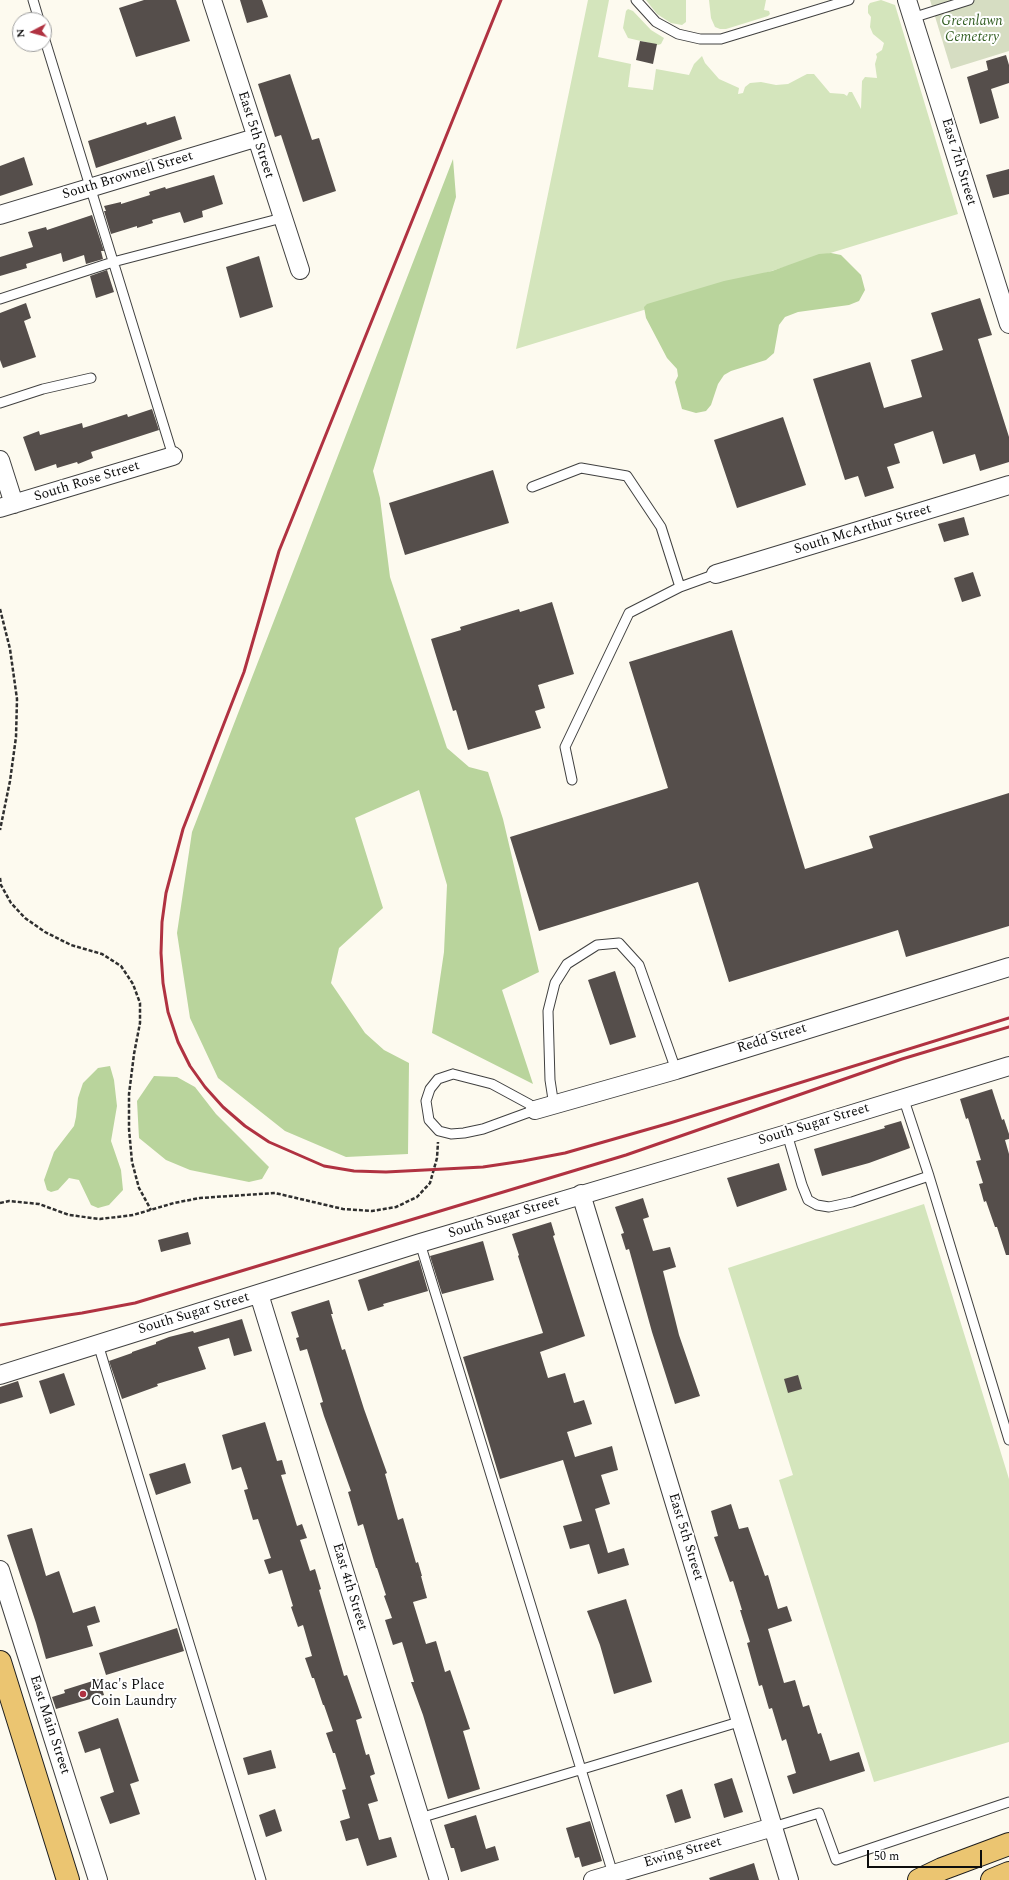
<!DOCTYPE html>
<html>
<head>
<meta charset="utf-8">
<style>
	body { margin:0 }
	#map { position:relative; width:1009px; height:1880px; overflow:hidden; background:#fdfaef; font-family:Spectral,serif }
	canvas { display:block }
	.north { position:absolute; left:12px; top:12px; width:40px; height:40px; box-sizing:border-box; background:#fff; border:1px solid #9e9e9e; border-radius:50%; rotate:264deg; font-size:11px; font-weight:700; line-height:16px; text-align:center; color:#0d0d0d }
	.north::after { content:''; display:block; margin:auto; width:14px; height:18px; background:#b03241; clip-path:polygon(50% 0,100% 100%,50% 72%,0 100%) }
	.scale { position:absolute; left:867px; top:1850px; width:115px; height:18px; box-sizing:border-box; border:2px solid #0d0d0d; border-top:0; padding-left:5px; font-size:12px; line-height:14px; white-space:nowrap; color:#0d0d0d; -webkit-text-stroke:3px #fff; paint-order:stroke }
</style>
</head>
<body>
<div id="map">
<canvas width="1009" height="1880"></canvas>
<div class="north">N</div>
<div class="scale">50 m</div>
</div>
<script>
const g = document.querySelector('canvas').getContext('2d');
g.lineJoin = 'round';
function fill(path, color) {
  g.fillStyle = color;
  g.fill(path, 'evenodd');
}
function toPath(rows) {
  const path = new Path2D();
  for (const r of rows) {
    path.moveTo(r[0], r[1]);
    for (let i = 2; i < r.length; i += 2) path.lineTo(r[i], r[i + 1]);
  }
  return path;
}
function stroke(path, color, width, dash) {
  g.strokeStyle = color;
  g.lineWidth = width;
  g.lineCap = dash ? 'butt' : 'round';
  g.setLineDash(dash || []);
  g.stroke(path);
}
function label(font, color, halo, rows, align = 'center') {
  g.font = font + ' Spectral,serif';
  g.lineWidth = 4;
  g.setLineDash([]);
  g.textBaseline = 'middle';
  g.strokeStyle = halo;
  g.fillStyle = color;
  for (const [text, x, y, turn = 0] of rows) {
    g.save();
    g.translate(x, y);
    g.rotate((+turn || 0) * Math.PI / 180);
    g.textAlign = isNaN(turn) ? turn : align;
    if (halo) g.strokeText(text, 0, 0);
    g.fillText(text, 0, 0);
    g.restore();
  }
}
const green = toPath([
	[588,0,609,0,598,57,631,64,628,87,653,90,656,69,689,75,694,64,702,56,705,63,719,79,739,88,738,94,743,93,745,87,750,83,761,82,776,85,788,84,807,74,814,74,830,93,844,94,847,96,849,92,852,92,861,109,862,81,865,77,877,78,875,64,877,57,876,54,882,50,884,43,873,34,870,27,871,17,868,13,868,6,870,3,881,0,895,5,958,214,516,349],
	[646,0,686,0,686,22,682,25,671,23,657,14],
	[709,0,766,0,764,10,769,11,770,14,768,16,726,29,720,29,715,27,711,18],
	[628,9,633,11,651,30,664,38,661,44,658,45,628,38,623,28,626,11],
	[924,1204,1009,1479,1009,1742,874,1782,779,1480,793,1475,728,1268]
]);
const forest = toPath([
	[453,159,456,197,373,471,380,498,390,577,447,748,469,767,488,772,503,819,539,972,502,990,533,1084,432,1033,444,952,447,885,419,790,355,818,383,908,339,948,331,983,365,1033,384,1050,409,1063,408,1154,346,1157,285,1131,218,1078,190,1018,177,933,192,832],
	[831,253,841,255,861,275,865,290,859,301,849,305,798,312,785,317,779,325,774,353,766,360,731,371,724,375,718,384,711,405,706,411,696,413,682,409,675,382,678,376,677,369,667,358,646,318,644,307,647,304,724,281,772,271,819,254],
	[110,1066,114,1080,117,1106,111,1141,121,1170,123,1190,109,1205,98,1208,91,1205,79,1180,69,1178,58,1190,51,1192,47,1190,44,1180,54,1152,74,1126,76,1117,78,1098,83,1083,98,1068],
	[154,1076,177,1077,195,1087,216,1114,269,1167,262,1179,249,1182,190,1170,166,1160,139,1138,137,1101]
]);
const cemetery = toPath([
	[930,0,1009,0,1009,51,951,69]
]);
const building = toPath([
	[144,0,176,0,190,41,136,57,119,8],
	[240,0,262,0,268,17,247,23],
	[640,41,657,44,653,64,636,60],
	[1006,55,1009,65,1009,83,991,89,999,118,980,124,967,77,988,70,986,61],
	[290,74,312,140,319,138,336,191,303,202,281,135,275,137,258,84],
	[175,116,182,139,96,168,88,141,146,122,147,125],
	[24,157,33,185,0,196,0,166],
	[1009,169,1009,194,993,198,986,175],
	[214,175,223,204,202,211,203,217,184,223,180,212,152,220,153,223,137,228,137,226,111,234,104,211,106,211,104,206,121,202,121,204,150,195,149,192,165,187,166,189],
	[92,215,104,251,101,251,103,259,86,264,84,255,63,262,61,253,26,264,27,268,0,276,0,257,33,247,28,232,46,227,47,230],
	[259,256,273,307,240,318,226,267],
	[107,270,114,292,96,298,90,276],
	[980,298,992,335,978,339,1009,437,1009,462,980,471,975,454,943,464,933,431,894,444,900,463,887,467,894,488,865,497,858,476,845,480,813,379,870,362,884,408,922,397,911,360,943,350,931,313],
	[26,303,31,318,24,321,36,357,3,368,0,360,0,313],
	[152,409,159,430,91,452,93,458,78,464,77,462,57,468,56,464,35,471,23,437,39,431,40,435,82,423,83,428,127,414,128,417],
	[783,417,806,485,737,508,714,440],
	[493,470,509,523,405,555,389,503],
	[964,517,969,535,944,542,938,524],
	[973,572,981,596,962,602,954,578],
	[552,602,574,674,538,685,545,708,535,711,541,728,468,750,456,710,453,711,431,639,461,630,460,627,519,609,520,612],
	[732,630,805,869,873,848,869,836,1009,793,1009,926,906,957,898,930,729,982,698,882,539,931,510,837,668,788,629,662],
	[615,971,636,1037,610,1045,588,980],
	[992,1089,1002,1120,1004,1119,1009,1134,1009,1139,1005,1140,1009,1154,1009,1255,1006,1255,997,1227,995,1227,986,1201,984,1202,979,1184,983,1183,976,1161,981,1160,968,1118,966,1119,960,1099],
	[901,1121,910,1148,869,1163,822,1176,814,1149,885,1128,884,1126],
	[779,1163,787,1190,737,1207,727,1178],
	[643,1198,649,1217,643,1219,653,1251,670,1247,676,1267,663,1271,679,1335,700,1396,675,1404,652,1332,629,1249,626,1250,621,1234,624,1233,615,1207],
	[551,1222,555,1235,553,1236,585,1336,540,1352,548,1378,565,1373,574,1403,584,1400,592,1424,567,1432,575,1457,612,1446,618,1470,601,1475,610,1504,595,1509,608,1553,624,1548,629,1565,598,1574,589,1544,570,1549,563,1526,582,1521,563,1460,500,1479,463,1357,543,1333,518,1256,519,1255,512,1234],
	[188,1232,191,1244,161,1252,158,1240],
	[483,1241,494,1280,442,1294,430,1256],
	[419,1260,428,1291,383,1304,384,1306,368,1311,358,1280],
	[329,1300,333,1314,331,1314,342,1350,345,1349,364,1409,387,1473,385,1474,398,1520,403,1518,416,1563,418,1562,422,1576,421,1576,427,1598,413,1602,426,1644,436,1641,445,1672,450,1670,470,1729,463,1731,480,1789,448,1799,423,1715,411,1682,414,1682,402,1642,393,1645,385,1620,392,1618,384,1596,386,1595,377,1568,376,1568,363,1524,358,1526,348,1492,351,1491,324,1416,320,1403,323,1402,307,1349,300,1351,296,1338,299,1337,291,1312],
	[242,1319,252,1351,234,1356,229,1338,198,1347,206,1369,157,1384,158,1386,122,1399,109,1361,132,1353,132,1352,156,1344,156,1342,169,1337,193,1331,194,1333],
	[64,1373,75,1405,50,1414,39,1381],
	[798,1375,802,1389,788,1393,784,1379],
	[18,1381,23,1397,0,1404,0,1387],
	[265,1422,277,1461,282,1460,286,1474,281,1475,297,1526,302,1524,307,1538,300,1540,310,1571,315,1569,321,1589,319,1590,344,1676,347,1675,362,1718,356,1720,366,1755,369,1754,375,1774,370,1776,378,1801,368,1804,379,1840,391,1837,397,1857,367,1866,358,1838,346,1841,340,1821,350,1818,342,1790,346,1789,335,1753,333,1753,326,1733,333,1731,324,1705,323,1705,314,1678,312,1678,305,1658,312,1656,303,1625,298,1627,291,1607,293,1606,282,1570,269,1574,264,1560,271,1558,258,1519,253,1520,244,1490,248,1489,241,1467,232,1470,222,1435],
	[185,1463,191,1483,156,1495,149,1474],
	[731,1504,739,1529,748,1527,765,1576,768,1575,778,1609,787,1606,792,1621,768,1629,784,1683,795,1680,803,1707,809,1705,818,1734,821,1733,830,1761,859,1752,865,1771,793,1794,787,1776,796,1773,786,1739,782,1741,772,1708,769,1709,762,1685,759,1686,747,1643,750,1642,740,1610,742,1610,733,1581,730,1582,714,1537,718,1536,711,1511],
	[32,1528,46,1576,59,1571,73,1613,95,1606,100,1622,87,1626,93,1646,46,1659,36,1623,7,1535],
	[626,1599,652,1682,614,1694,600,1645,587,1611],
	[177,1628,184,1651,106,1675,99,1653],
	[99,1679,104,1695,56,1709,52,1697,65,1693,64,1690],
	[118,1718,139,1781,130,1784,140,1814,110,1824,100,1797,114,1792,100,1748,85,1753,78,1732],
	[271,1750,276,1768,248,1775,243,1758],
	[732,1778,743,1812,724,1818,714,1784],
	[682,1789,691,1818,675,1823,666,1795],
	[275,1809,282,1831,266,1837,259,1815],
	[476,1815,486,1849,495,1846,499,1860,461,1872,454,1848,451,1848,444,1825],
	[590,1821,602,1861,582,1867,579,1857,575,1858,566,1828],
	[754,1863,759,1880,710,1880,709,1878]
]);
const path = toPath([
	[0,609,10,649,17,699,16,737,10,781,0,830],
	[0,878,1,885,11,903,25,918,45,932,71,945,102,954,121,966,133,984,140,1003,140,1023,134,1054,129,1094,129,1129,132,1162,139,1188,151,1210],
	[0,1203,9,1201,39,1204,69,1215,100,1219,133,1215,174,1203,200,1198,275,1193,343,1209,372,1211,396,1207,417,1197,430,1183,437,1158,438,1142]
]);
const service = toPath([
	[33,0,39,20],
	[636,0,656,22,678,34,700,39,721,39,849,0],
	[912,18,969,0],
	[44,37,173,456],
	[0,299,113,262,282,218],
	[0,403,43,389,91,378],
	[532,487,581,468,627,476,661,527,680,587],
	[572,780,565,747,629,613,680,587,716,574],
	[453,1074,492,1084,529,1104,535,1110,483,1129,464,1133,451,1134,439,1131,429,1120,426,1101,430,1089,438,1079,453,1074],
	[903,1097,929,1176,1009,1440],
	[554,1106,550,1080,548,1011,555,983,567,964,597,945,619,943,639,965,676,1070],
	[787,1134,802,1185,808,1200,817,1205,829,1207,852,1202,929,1176],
	[420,1243,613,1874],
	[98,1344,261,1880],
	[420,1818,742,1721],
	[773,1827,819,1813,836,1860,1009,1802]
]);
const minor = toPath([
	[212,0,300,270],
	[907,0,1009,324],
	[0,215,255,138],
	[0,460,14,504],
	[0,508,173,456],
	[716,574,1009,485],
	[535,1110,676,1070,1009,967],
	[581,1194,789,1880],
	[259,1294,439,1880],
	[0,1375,420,1243,787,1134,1009,1066],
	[0,1570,98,1880],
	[593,1880,773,1827]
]);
const primary = toPath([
	[0,1662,68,1880],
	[919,1880,942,1869,1009,1844],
	[992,1880,1009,1873]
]);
const rail = toPath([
	[501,0,279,551,244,672,183,829,166,893,162,922,161,953,163,983,168,1012,178,1042,190,1066,205,1087,223,1107,245,1126,269,1142,324,1166,354,1171,386,1172,483,1167,523,1161,565,1153,670,1123,1009,1018],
	[0,1325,82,1313,135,1303,626,1155,902,1059,1009,1027]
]);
const markers = [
	[83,1694,4,"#b03241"]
];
const parkNames = [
	["Greenlawn",972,22],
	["Cemetery",972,38]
];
const streetNames = [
	["East 5th Street",255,135,72],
	["East 7th Street",958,162,73],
	["South Brownell Street",128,176,-17],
	["South Rose Street",87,482,-17],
	["South McArthur Street",863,530,-17],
	["Redd Street",772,1039,-17],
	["South Sugar Street",814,1125,-17],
	["South Sugar Street",504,1218,-17],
	["South Sugar Street",194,1314,-17],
	["East 5th Street",685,1537,73],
	["East 4th Street",349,1587,73],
	["East Main Street",49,1725,72],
	["Ewing Street",683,1853,-16]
];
const poiNames = [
	["Mac's Place",91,1686],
	["Coin Laundry",91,1702]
];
fill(green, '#d4e5bc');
fill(forest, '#b9d49c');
fill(cemetery, '#d6ddc2');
fill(building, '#554e4b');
stroke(service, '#404040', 11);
stroke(minor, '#404040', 20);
stroke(primary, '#1e1e1e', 24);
stroke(path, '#2f2f2f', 2.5, [4, 2]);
stroke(service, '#fff', 9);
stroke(minor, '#fff', 18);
stroke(primary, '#ebc571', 22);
stroke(rail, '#b03241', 3);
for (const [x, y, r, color] of markers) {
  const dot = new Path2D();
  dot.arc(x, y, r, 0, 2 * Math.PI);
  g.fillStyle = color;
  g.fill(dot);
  stroke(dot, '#fff', 1.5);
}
label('italic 14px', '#345f24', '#fff', parkNames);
label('14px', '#0d0d0d', '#fff', streetNames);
label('14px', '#0d0d0d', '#fff', poiNames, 'left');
</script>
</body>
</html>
